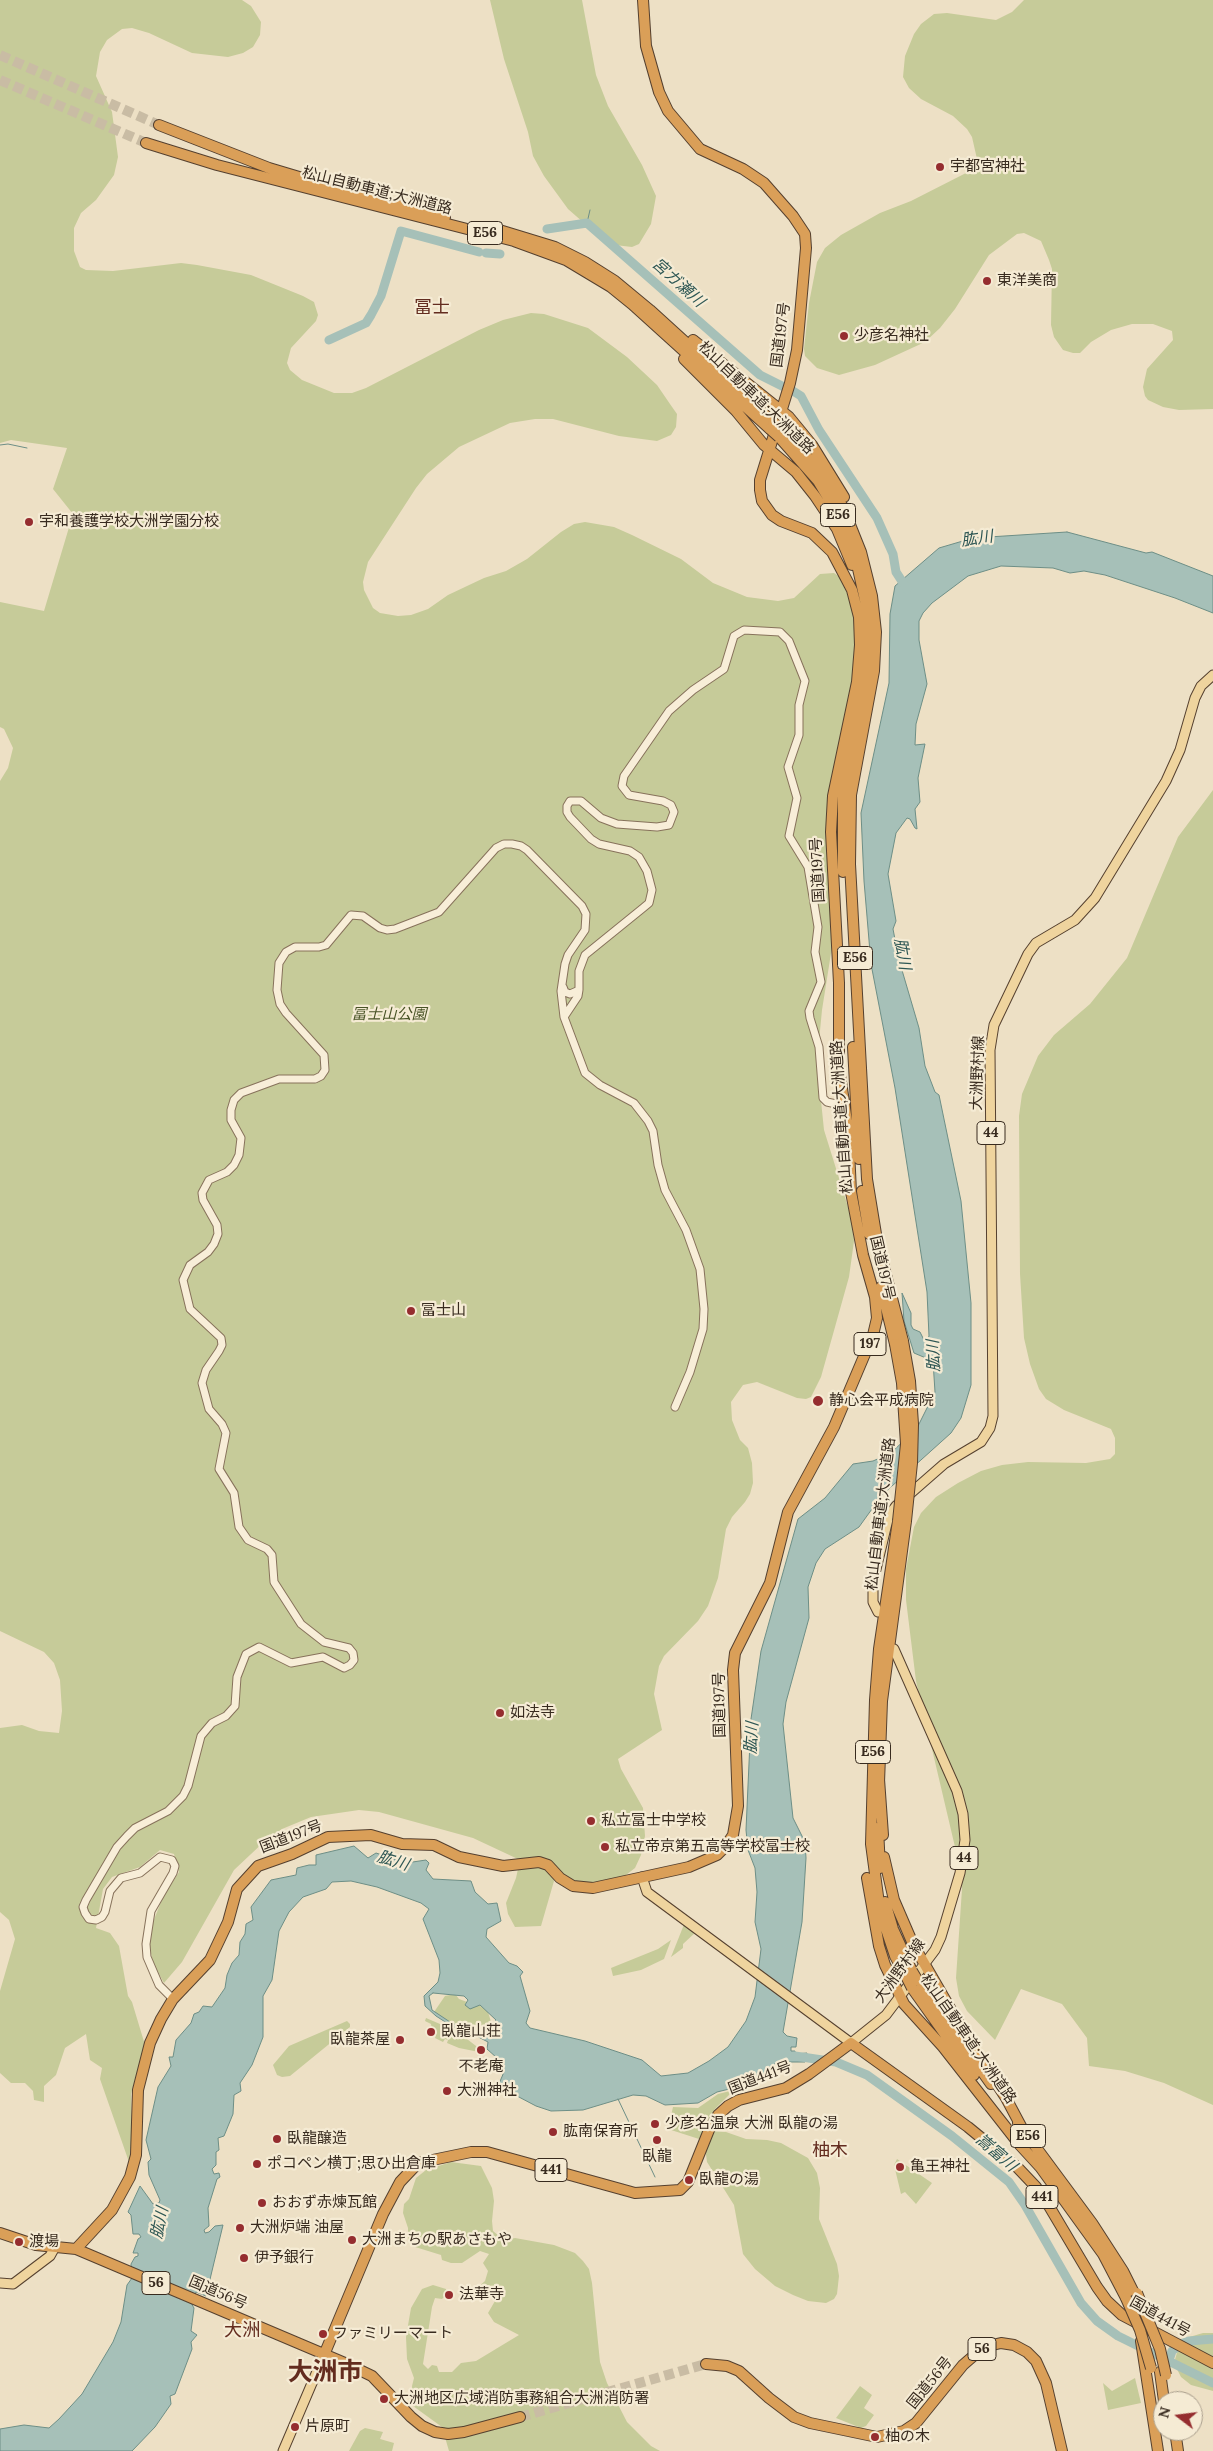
<!DOCTYPE html>
<html>
<head>
<meta charset="utf-8">
<style>
	body { margin:0 }
	#map { position:relative; width:1213px; height:2451px; overflow:hidden; background:#ede0c5; font-family:Lora,serif }
	canvas { display:block }
	.north { position:absolute; left:1153px; top:2391px; width:50px; height:50px; box-sizing:border-box; background:#f5ebd4; border:1px solid #a99e8c; border-radius:50%; rotate:285deg; font-size:14px; font-weight:700; line-height:20px; text-align:center; color:#382b1f }
	.north::after { content:''; display:block; margin:auto; width:18px; height:22px; background:#952d2f; clip-path:polygon(50% 0,100% 100%,50% 72%,0 100%) }
</style>
</head>
<body>
<div id="map">
<canvas width="1213" height="2451"></canvas>
<div class="north">N</div>
</div>
<script>
const g = document.querySelector('canvas').getContext('2d');
g.lineJoin = 'round';
function fill(path, color) {
  g.fillStyle = color;
  g.fill(path, 'evenodd');
}
function toPath(rows) {
  const path = new Path2D();
  for (const r of rows) {
    path.moveTo(r[0], r[1]);
    for (let i = 2; i < r.length; i += 2) path.lineTo(r[i], r[i + 1]);
  }
  return path;
}
function stroke(path, color, width, dash) {
  g.strokeStyle = color;
  g.lineWidth = width;
  g.lineCap = dash ? 'butt' : 'round';
  g.setLineDash(dash || []);
  g.stroke(path);
}
function label(font, color, halo, rows, align = 'center') {
  g.font = font + ' Lora,"Noto Sans JP",serif';
  g.lineWidth = 4.5;
  g.setLineDash([]);
  g.textBaseline = 'middle';
  g.strokeStyle = halo;
  g.fillStyle = color;
  for (const [text, x, y, turn = 0] of rows) {
    g.save();
    g.translate(x, y);
    g.rotate((+turn || 0) * Math.PI / 180);
    g.textAlign = isNaN(turn) ? turn : align;
    if (halo) g.strokeText(text, 0, 0);
    g.fillText(text, 0, 0);
    g.restore();
  }
}
const green = toPath([
	[0,0,242,0,251,6,261,22,260,35,253,47,243,53,228,57,192,53,149,33,132,28,122,29,107,40,100,52,96,76,112,112,118,157,114,175,96,200,81,213,74,228,74,251,80,267,86,270,113,271,181,263,197,265,251,275,303,296,314,302,318,315,316,321,291,348,287,363,290,370,302,380,334,393,352,393,366,388,479,330,503,320,531,313,544,314,588,328,627,357,657,385,670,404,677,414,676,427,671,435,657,441,619,436,553,419,535,419,510,423,459,447,427,474,416,488,368,562,363,582,364,590,373,608,380,613,398,616,411,615,428,609,448,595,484,578,506,571,527,559,561,532,574,524,585,522,614,527,632,535,681,559,713,583,747,597,778,601,794,598,820,574,834,573,840,577,851,602,861,644,834,798,832,947,822,1010,817,1062,824,1130,853,1223,854,1241,849,1277,821,1377,811,1397,806,1399,797,1398,757,1382,743,1385,731,1402,732,1420,740,1440,748,1448,752,1463,753,1483,750,1494,745,1502,732,1517,726,1529,718,1578,708,1606,698,1621,664,1656,659,1666,654,1694,662,1730,618,1759,621,1769,643,1808,645,1836,641,1855,635,1868,622,1878,579,1886,553,1877,554,1881,541,1926,515,1927,508,1914,506,1903,516,1878,520,1860,473,1838,379,1812,359,1810,311,1817,282,1829,267,1839,234,1870,182,1962,164,1983,153,1963,149,1943,151,1927,163,1897,179,1872,174,1854,160,1850,140,1867,112,1877,103,1889,96,1928,110,1933,119,1946,128,1996,132,2002,145,2045,131,2094,132,2140,129,2162,100,2079,102,2068,90,2060,86,2034,65,2048,56,2075,44,2086,44,2102,34,2100,33,2091,25,2083,11,2083,0,2073,0,1991,15,1939,9,1920,0,1912,0,1728,22,1725,39,1731,59,1733,62,1711,60,1680,54,1663,44,1652,0,1631,0,781,8,768,13,748,4,729,0,727,0,602,44,611,73,514,53,489,67,448,11,440,0,443],
	[490,0,582,0,596,75,608,106,642,165,656,196,651,224,639,244,632,247,615,245,600,237,568,209,544,176,533,156,528,132,504,59],
	[1024,0,1213,0,1213,409,1179,410,1163,407,1148,400,1145,396,1143,387,1147,369,1173,340,1172,331,1153,324,1132,324,1111,330,1091,342,1080,353,1073,353,1063,350,1054,337,1051,325,1052,269,1049,260,1041,241,1024,233,1017,234,989,255,955,309,940,328,925,342,875,365,839,375,817,368,805,356,804,349,809,303,817,262,825,248,841,235,880,213,911,201,966,173,977,159,972,137,967,129,953,116,921,99,909,88,903,77,905,56,914,34,921,24,934,14,947,13,996,20,1012,12],
	[1213,790,1213,2105,1164,2083,1125,2071,1089,2066,1087,2038,1062,2004,1021,1989,995,2040,967,2011,959,1996,956,1978,962,1889,959,1864,916,1681,906,1600,906,1569,914,1527,921,1513,936,1497,958,1483,981,1471,1002,1465,1028,1462,1086,1463,1110,1459,1115,1454,1115,1438,1111,1429,1064,1410,1046,1399,1039,1389,1030,1364,1024,1338,1020,1274,1019,1116,1022,1094,1038,1056,1054,1035,1090,1004,1127,958,1178,837],
	[685,1922,697,1931,683,1944,683,1948,671,1957],
	[671,1940,664,1959,641,1970,613,1976,611,1968,658,1949],
	[455,1994,459,1999,467,2002,465,2005,479,2005,488,2012,492,2025,474,2032,462,2025,453,2024,434,2012,445,1996],
	[426,2018,447,2027,456,2036,463,2036,480,2049,479,2052,459,2048,447,2043,448,2040,445,2039,443,2042,435,2038,437,2032,432,2030,431,2024,425,2021],
	[347,2021,350,2024,350,2027,290,2076,282,2077,277,2075,273,2065,289,2046],
	[734,2090,715,2109,699,2139,668,2129,673,2107,698,2108,718,2094],
	[713,2131,726,2132,746,2139,767,2140,781,2143,808,2158,817,2173,820,2188,819,2219,837,2264,839,2276,837,2294,834,2299,826,2303,808,2301,793,2295,775,2286,755,2269,743,2254,734,2205,707,2162,705,2147],
	[897,2159,932,2183,916,2204,905,2192,901,2194,894,2165],
	[451,2162,481,2166,492,2188,494,2201,492,2221,493,2231,500,2237,505,2240,515,2238,554,2245,575,2253,583,2261,589,2269,592,2283,600,2362,607,2383,627,2422,651,2446,660,2451,449,2451,442,2427,413,2406,412,2386,414,2378,407,2359,406,2337,411,2308,422,2289,433,2285,446,2289,446,2295,442,2299,435,2298,432,2307,423,2364,428,2369,432,2365,437,2366,439,2372,452,2372,461,2363,476,2361,519,2335,494,2322,488,2313,495,2301,488,2292,476,2289,485,2281,488,2271,483,2263,489,2254,480,2251,462,2263,451,2263,442,2260,441,2255,412,2246,408,2240,408,2228,403,2213,404,2204,409,2199,416,2178,426,2170],
	[1203,2333,1213,2333,1213,2391,1191,2385,1181,2377,1174,2363,1179,2346,1186,2338],
	[1135,2378,1141,2403,1108,2410,1103,2383,1112,2391],
	[860,2386,872,2395,864,2408,874,2415,866,2426,861,2428,836,2418],
	[365,2428,383,2432,380,2439,394,2443,392,2451,349,2451,360,2431]
]);
const water = toPath([
	[1067,532,1146,553,1152,552,1213,576,1213,613,1175,598,1105,575,1084,571,1070,573,1053,568,1001,566,968,576,932,603,923,613,919,621,919,640,927,684,916,724,915,745,925,744,918,778,920,802,915,809,917,829,915,828,910,819,907,818,896,833,888,874,896,921,893,929,899,960,919,1028,925,1066,935,1092,939,1095,961,1201,971,1303,971,1385,961,1418,951,1433,882,1495,859,1527,825,1549,816,1563,808,1587,809,1618,786,1702,783,1724,793,1818,805,1842,806,1858,802,1922,783,2032,787,2036,797,2038,796,2047,791,2047,791,2051,795,2051,795,2054,807,2053,805,2062,777,2062,768,2069,762,2081,717,2092,698,2103,665,2105,646,2096,633,2095,583,2110,551,2111,536,2106,498,2086,504,2072,497,2058,487,2049,488,2042,461,2028,453,2027,436,2016,425,2006,424,1996,438,1982,440,1973,439,1960,423,1919,429,1909,421,1903,377,1887,351,1881,332,1882,326,1889,303,1897,289,1912,279,1931,272,1980,263,1996,263,2037,252,2065,240,2083,241,2091,234,2095,233,2114,224,2136,218,2138,219,2150,216,2152,216,2165,212,2169,214,2174,219,2173,220,2177,217,2179,208,2208,209,2226,204,2230,205,2233,209,2232,215,2226,223,2225,206,2296,196,2292,191,2303,194,2308,191,2331,197,2335,191,2342,192,2349,175,2394,170,2396,171,2404,155,2427,132,2451,0,2451,0,2429,24,2425,49,2428,59,2419,82,2394,113,2342,121,2322,127,2285,132,2278,131,2264,135,2257,138,2256,138,2253,133,2253,138,2239,141,2237,139,2234,133,2234,131,2215,128,2212,140,2186,153,2204,159,2203,160,2200,149,2175,148,2162,151,2159,146,2140,158,2087,171,2066,169,2057,173,2057,176,2040,191,2023,194,2014,199,2012,203,2006,212,2007,225,1988,227,1975,232,1963,239,1955,240,1942,245,1934,246,1924,253,1920,251,1907,271,1880,296,1875,297,1868,309,1865,316,1865,316,1855,354,1846,368,1858,376,1853,406,1863,426,1860,429,1863,426,1870,433,1879,471,1881,475,1892,488,1904,497,1903,501,1921,487,1929,486,1937,509,1963,517,1966,523,1972,520,1976,530,2011,526,2023,530,2028,585,2041,642,2060,661,2076,688,2073,709,2061,728,2047,746,2021,755,1997,761,1949,755,1922,757,1892,755,1868,748,1850,746,1830,751,1719,761,1651,798,1519,825,1498,853,1464,873,1461,891,1453,917,1428,935,1392,933,1361,914,1353,904,1321,902,1293,911,1313,911,1325,913,1329,920,1332,925,1342,927,1341,929,1336,927,1292,895,1088,871,964,864,881,861,813,889,683,890,614,895,586,939,548,973,538,1067,532],
	[433,1993,464,1996,468,2000,465,2005,470,2009,480,2005,496,2020,492,2025,474,2032,462,2025,453,2024,432,2010,429,1996,433,1993]
]);
const stream = toPath([
	[587,223,590,210],
	[0,445,8,444,27,448],
	[618,2099,655,2177]
]);
const river = toPath([
	[547,229,587,223,760,375,784,387],
	[486,253,500,254],
	[329,340,366,323,371,315,381,296,401,231,479,252],
	[793,391,801,396,819,430,877,518,893,554,896,572,907,589],
	[795,2056,836,2062,867,2075,952,2136,1009,2182,1025,2205,1081,2303,1097,2321,1118,2336,1213,2383],
	[1168,2363,1172,2351,1181,2344,1189,2341,1213,2339]
]);
const highwayTunnel = toPath([
	[0,55,159,125],
	[0,80,146,143],
	[520,2417,706,2364]
]);
const minor = toPath([
	[563,987,565,992,570,994,579,990,579,971,585,955,643,908,649,903,652,890,647,871,639,857,630,851,599,844,591,839,570,817,567,812,567,806,570,801,581,801,601,818,617,824,657,827,669,825,674,812,671,805,663,801,629,795,622,786,624,776,669,711,693,690,724,669,734,636,744,630,780,632,789,641,805,681,799,705,799,735,788,767,797,798,789,836,808,867,818,927,815,952,821,982,809,1011,810,1018,819,1047,823,1098,827,1102,845,1106],
	[564,1017,585,1073,600,1085,634,1103,648,1121,653,1131,658,1165,665,1190,686,1230,700,1269,704,1309,703,1329,690,1372,675,1407],
	[173,1999,159,1985,147,1957,146,1944,151,1911,173,1873,175,1866,172,1860,160,1857,140,1873,121,1878,110,1891,105,1912,102,1917,96,1920,89,1919,85,1913,83,1907,86,1900,117,1847,127,1836,135,1828,168,1811,183,1796,188,1786,201,1736,212,1723,226,1716,235,1706,237,1677,246,1654,259,1647,291,1663,323,1657,344,1668,350,1665,354,1660,353,1653,349,1648,324,1642,301,1624,274,1582,272,1555,267,1549,248,1540,239,1527,234,1493,219,1469,226,1433,222,1424,209,1409,202,1383,206,1370,219,1351,222,1345,221,1338,190,1309,183,1280,190,1265,208,1252,214,1244,218,1234,217,1225,203,1200,202,1193,209,1180,227,1172,234,1165,239,1155,241,1138,231,1120,231,1110,234,1100,241,1093,279,1079,315,1079,321,1076,325,1070,324,1055,286,1013,280,1004,277,990,279,963,286,952,295,947,319,947,326,945,351,915,363,916,380,928,387,930,395,929,439,912,496,848,504,844,512,844,521,846,527,850,582,906,586,914,585,930,568,955,565,964,561,991,564,1017,578,996,579,990]
]);
const major = toPath([
	[878,1612,873,1602,873,1582,889,1515,896,1506,944,1464,981,1442,990,1428,993,1416,990,1050,994,1025,1028,954,1036,943,1075,920,1095,898,1166,781,1180,750,1195,698,1201,686,1213,675],
	[642,1877,647,1892,851,2043,886,2015,935,1950,941,1937,960,1873,965,1840,963,1814,957,1791,894,1649],
	[0,2283,13,2284,50,2256,55,2247],
	[283,2451,324,2355]
]);
const highway = toPath([
	[159,125,269,168,363,196,445,217],
	[146,143,217,165,514,241,566,260,611,287,632,304,770,429],
	[496,229,555,247,585,262,615,281,650,310,773,422],
	[693,340,789,417,812,445,844,497],
	[684,359,736,411,764,445,796,472,815,496,837,529,852,565],
	[782,430,811,461,843,507,861,552,872,596,876,632,874,671,851,795,850,864,867,1179,877,1240,903,1341],
	[779,437,818,481,836,511,854,551,867,609,866,672,843,795,843,872],
	[853,1047,859,1159],
	[862,1191,869,1234],
	[881,1287,895,1344],
	[898,1521,879,1649,875,1700,871,1844,880,1911,895,1956,907,1978],
	[879,1779,883,1835],
	[879,1783,882,1701,906,1521],
	[878,1828,880,1868],
	[884,1857,894,1900,913,1944,973,2048,1006,2098,1022,2128],
	[867,1878,879,1946,885,1965,904,2004,943,2047,1019,2144,1041,2168],
	[885,1902,893,1929,912,1971],
	[918,1981,991,2084],
	[912,1988,974,2075],
	[1018,2123,1092,2223,1123,2271,1134,2293],
	[1038,2164,1103,2254,1126,2298],
	[0,2233,36,2245,76,2249,345,2363,372,2376,411,2417,422,2426,435,2432,448,2434,464,2432,520,2417],
	[76,2249,112,2210,130,2177,136,2155,138,2090,150,2043,161,2019,173,1999,210,1960,228,1922,237,1889,258,1866,292,1854,328,1837,371,1835,402,1844,434,1845,459,1857,503,1866,539,1862,548,1865,560,1878,573,1886,593,1888,689,1867,717,1855,725,1847,733,1835,738,1806,733,1670,735,1653,770,1583,788,1512,834,1427,873,1335,877,1318,875,1297,863,1255,851,1192,848,1128,839,1069,839,983,831,832,833,796,857,682,860,645,859,617,852,590,832,552,812,533,781,521,772,515,762,501,760,490,760,480,790,383,797,350,806,248,805,234,793,216,764,183,743,169,700,149,668,111,659,92,646,46,643,0],
	[1141,2341,1158,2451],
	[324,2355,383,2214,400,2182,418,2163,471,2152,487,2152,635,2193,680,2190,688,2182,709,2130,718,2115,728,2106,739,2100,786,2088,809,2074,851,2043,968,2127,1018,2168,1036,2187,1049,2206,1097,2287,1107,2301,1122,2315,1213,2363],
	[706,2364,727,2366,739,2371,769,2398,794,2417,810,2423,877,2437,904,2431,916,2423,963,2365,978,2352,988,2346,1001,2343,1014,2345,1027,2352,1036,2361,1046,2383,1062,2451],
	[1160,2372,1164,2401],
	[1175,2431,1178,2451]
]);
const highwayBridge = toPath([
	[773,422,782,430],
	[770,429,779,437],
	[903,1341,910,1381,913,1424,912,1463,906,1521],
	[895,1344,902,1383,906,1444,898,1521],
	[912,1971,918,1981],
	[907,1978,912,1988],
	[1137,2293,1160,2349,1166,2375],
	[1126,2298,1140,2330,1151,2368]
]);
const markers = [
	[940,167,5,"#952d2f"],
	[987,281,5,"#952d2f"],
	[844,336,5,"#952d2f"],
	[29,522,5,"#952d2f"],
	[411,1311,5,"#952d2f"],
	[818,1401,6,"#952d2f"],
	[500,1713,5,"#952d2f"],
	[591,1821,5,"#952d2f"],
	[605,1847,5,"#952d2f"],
	[431,2032,5,"#952d2f"],
	[400,2040,5,"#952d2f"],
	[481,2050,5,"#952d2f"],
	[447,2091,5,"#952d2f"],
	[655,2124,5,"#952d2f"],
	[553,2132,5,"#952d2f"],
	[277,2139,5,"#952d2f"],
	[657,2140,5,"#952d2f"],
	[257,2164,5,"#952d2f"],
	[900,2167,5,"#952d2f"],
	[689,2180,5,"#952d2f"],
	[262,2203,5,"#952d2f"],
	[240,2228,5,"#952d2f"],
	[352,2240,5,"#952d2f"],
	[19,2242,5,"#952d2f"],
	[244,2258,5,"#952d2f"],
	[449,2295,5,"#952d2f"],
	[323,2334,5,"#952d2f"],
	[384,2399,5,"#952d2f"],
	[295,2427,5,"#952d2f"],
	[875,2437,5,"#952d2f"]
];
const shields = [
	[485,233,35],
	[838,515,35],
	[855,958,35],
	[991,1133,28],
	[870,1344,32],
	[873,1752,35],
	[964,1858,28],
	[1028,2136,35],
	[551,2170,32],
	[1042,2197,32],
	[156,2283,28],
	[982,2349,28]
];
const shieldNames = [
	["E56",485,233],
	["E56",838,515],
	["E56",855,958],
	["44",991,1133],
	["197",870,1344],
	["E56",873,1752],
	["44",964,1858],
	["E56",1028,2136],
	["441",551,2170],
	["441",1042,2197],
	["56",156,2283],
	["56",982,2349]
];
const poiNames = [
	["宇都宮神社",950,167],
	["東洋美商",997,281],
	["少彦名神社",854,336],
	["宇和養護学校大洲学園分校",39,522],
	["冨士山",421,1311],
	["静心会平成病院",829,1401],
	["如法寺",510,1713],
	["私立冨士中学校",601,1821],
	["私立帝京第五高等学校冨士校",615,1847],
	["臥龍山荘",441,2032],
	["臥龍茶屋",390,2040,"right"],
	["不老庵",481,2067,"center"],
	["大洲神社",457,2091],
	["少彦名温泉 大洲 臥龍の湯",665,2124],
	["肱南保育所",563,2132],
	["臥龍醸造",287,2139],
	["臥龍",657,2157,"center"],
	["ポコペン横丁;思ひ出倉庫",267,2164],
	["亀王神社",910,2167],
	["臥龍の湯",699,2180],
	["おおず赤煉瓦館",272,2203],
	["大洲炉端 油屋",250,2228],
	["大洲まちの駅あさもや",362,2240],
	["渡場",29,2242],
	["伊予銀行",254,2258],
	["法華寺",459,2295],
	["ファミリーマート",333,2334],
	["大洲地区広域消防事務組合大洲消防署",394,2399],
	["片原町",305,2427],
	["柚の木",885,2437]
];
const streetNames = [
	["松山自動車道;大洲道路",377,191,14],
	["国道197号",781,335,-83],
	["松山自動車道;大洲道路",756,398,44],
	["国道197号",818,870,-93],
	["大洲野村線",978,1073,-88],
	["松山自動車道;大洲道路",842,1117,-94],
	["国道197号",882,1268,77],
	["松山自動車道;大洲道路",881,1514,-83],
	["国道197号",720,1705,-91],
	["国道197号",291,1837,-21],
	["大洲野村線",900,1971,-54],
	["松山自動車道;大洲道路",968,2039,55],
	["国道441号",760,2078,-21],
	["国道56号",218,2293,23],
	["国道441号",1160,2317,29],
	["国道56号",930,2383,-51]
];
const parkNames = [
	["冨士山公園",389,1015]
];
const waterNames = [
	["宮ガ瀬川",678,283,42],
	["肱川",977,539,-8],
	["肱川",902,954,80],
	["肱川",934,1356,-92],
	["肱川",752,1738,-86],
	["肱川",393,1861,17],
	["嵩富川",996,2153,41],
	["肱川",160,2223,-78]
];
const quarterNames = [
	["冨士",432,308],
	["柚木",830,2151],
	["大洲",242,2331]
];
const townNames = [
	["大洲市",325,2373]
];
fill(green, '#c6cb99');
fill(water, '#a6c0b8');
stroke(water, '#6d8e86', 1);
stroke(stream, '#6d8e86', 1);
stroke(river, '#a6c0b8', 9);
stroke(highwayTunnel, '#c9bca4', 10, [10, 5]);
stroke(minor, '#87725b', 9);
stroke(major, '#55402f', 11);
stroke(highway, '#55402f', 12);
stroke(minor, '#f8eed8', 7);
stroke(major, '#efd49e', 9);
stroke(highway, '#da9f58', 10);
stroke(highwayBridge, '#55402f', 12, []);
stroke(highwayBridge, '#da9f58', 10);
for (const [x, y, r, color] of markers) {
  const dot = new Path2D();
  dot.arc(x, y, r, 0, 2 * Math.PI);
  g.fillStyle = color;
  g.fill(dot);
  stroke(dot, '#f5ebd4', 2);
}
for (const [x, y, w] of shields) {
  const box = new Path2D();
  box.roundRect(x - w / 2, y - 11.5, w, 23, 4);
  g.fillStyle = '#f5ebd4';
  g.fill(box);
  stroke(box, '#382b1f', 1);
}
label('bold 14px', '#382b1f', null, shieldNames);
label('15px', '#382b1f', '#f5ebd4', poiNames, 'left');
label('15px', '#382b1f', '#f5ebd4', streetNames);
label('italic 15px', '#495426', '#f5ebd4', parkNames);
label('italic 16px', '#2e5754', '#f5ebd4', waterNames);
label('18px', '#632c1f', '#f5ebd4', quarterNames);
label('bold 25px', '#632c1f', '#f5ebd4', townNames);
</script>
</body>
</html>
